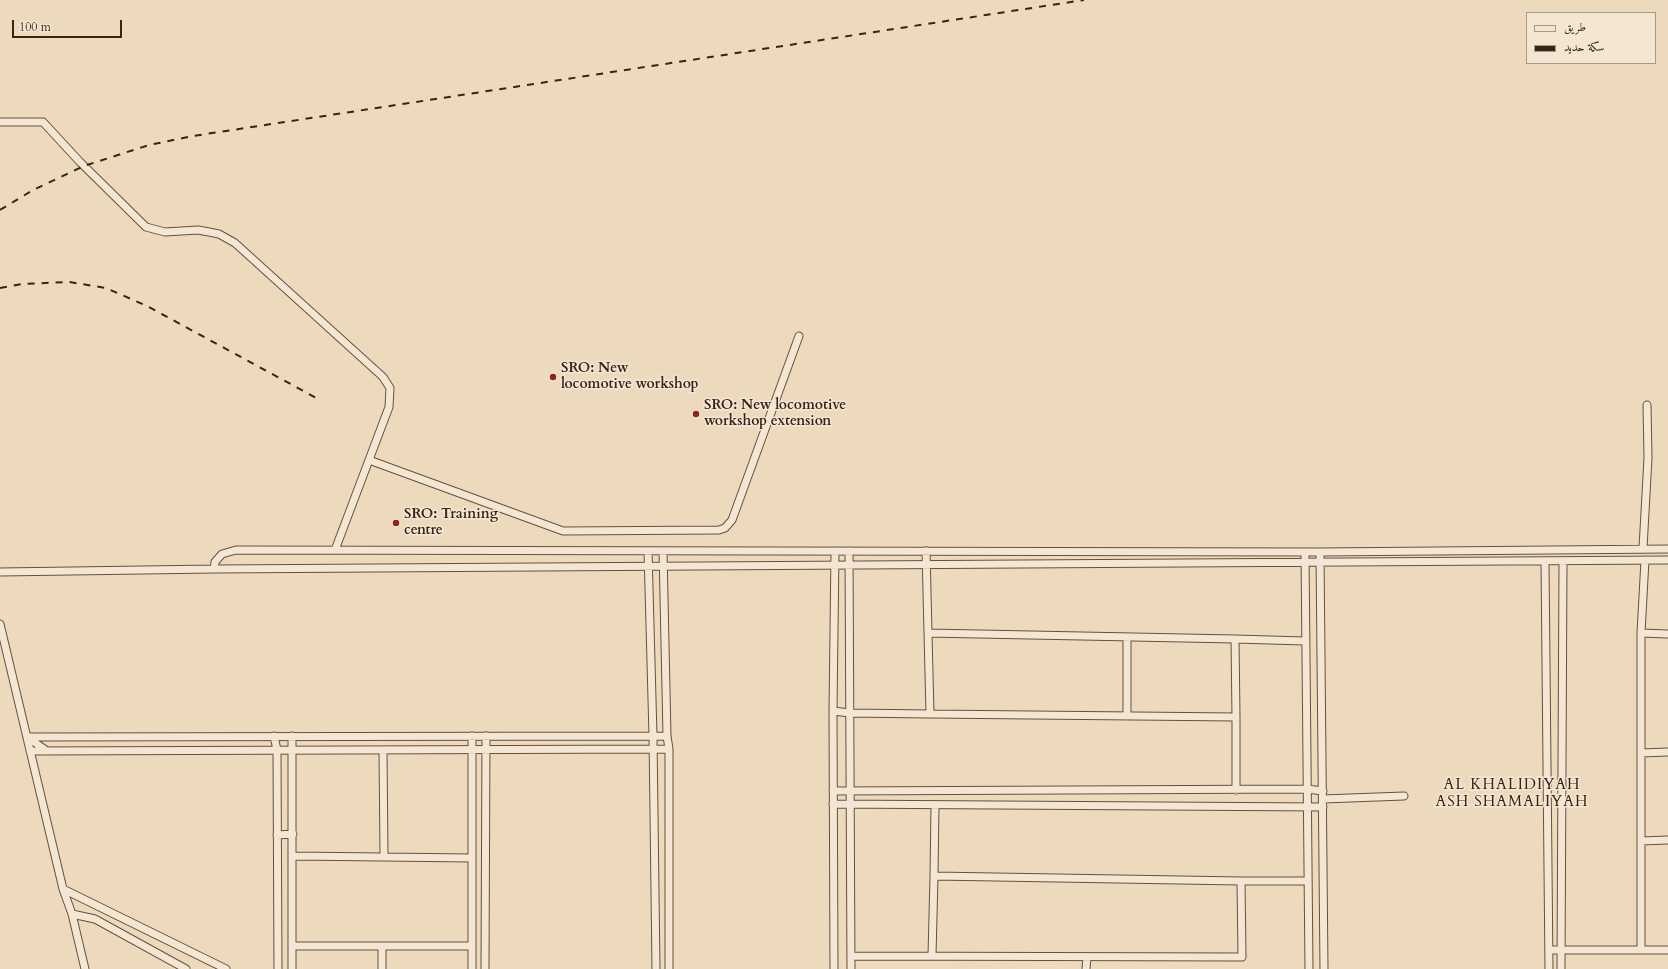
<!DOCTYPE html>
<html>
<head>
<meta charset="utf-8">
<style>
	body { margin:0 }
	#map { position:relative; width:1668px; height:969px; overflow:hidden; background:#eddabd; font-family:Cardo,Amiri,serif }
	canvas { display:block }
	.legend { position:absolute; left:1526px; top:12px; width:130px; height:52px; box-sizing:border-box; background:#f3e7d4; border:1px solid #a99888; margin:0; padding:5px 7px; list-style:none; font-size:12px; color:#392216 }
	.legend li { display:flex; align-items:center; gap:8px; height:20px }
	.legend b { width:20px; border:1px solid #a99888 }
	.scale { position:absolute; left:12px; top:20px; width:110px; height:18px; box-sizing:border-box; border:2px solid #392216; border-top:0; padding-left:5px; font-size:12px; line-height:14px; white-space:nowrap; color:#392216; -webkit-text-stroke:3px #f3e7d4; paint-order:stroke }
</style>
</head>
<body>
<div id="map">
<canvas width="1668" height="969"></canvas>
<ul class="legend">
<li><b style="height:5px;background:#f3e7d4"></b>طريق</li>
<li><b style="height:5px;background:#392216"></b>سكة حديد</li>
</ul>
<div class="scale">100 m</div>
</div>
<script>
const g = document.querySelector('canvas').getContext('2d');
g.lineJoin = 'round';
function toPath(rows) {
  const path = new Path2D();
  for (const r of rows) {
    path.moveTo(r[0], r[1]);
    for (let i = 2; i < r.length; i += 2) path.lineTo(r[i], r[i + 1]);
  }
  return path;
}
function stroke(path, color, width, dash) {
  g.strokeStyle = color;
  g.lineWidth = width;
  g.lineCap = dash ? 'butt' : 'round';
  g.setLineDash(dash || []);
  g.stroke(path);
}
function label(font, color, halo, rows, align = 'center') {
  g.font = font + ' Cardo,serif';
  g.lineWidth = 3;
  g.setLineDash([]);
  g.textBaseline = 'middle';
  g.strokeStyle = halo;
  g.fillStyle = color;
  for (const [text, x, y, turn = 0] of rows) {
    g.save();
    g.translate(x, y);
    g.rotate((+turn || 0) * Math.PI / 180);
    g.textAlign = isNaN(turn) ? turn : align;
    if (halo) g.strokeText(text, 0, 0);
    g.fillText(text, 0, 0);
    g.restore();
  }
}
const minor = toPath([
	[0,122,43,122,80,162,146,227,165,232,198,230,209,232,219,234,235,243,383,377,390,388,389,407,335,550],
	[369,460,563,531,719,530,725,528,732,520,799,336],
	[1643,548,1648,458,1647,405],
	[1668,549,1320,552,236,550,222,554,215,562,214,569,1668,560],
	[648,551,653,736,656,969],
	[663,551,667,736,669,749,669,969],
	[849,551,851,969],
	[1305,552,1309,969],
	[1320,552,1324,969],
	[1645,560,1641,633,1668,634],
	[1545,561,1549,969],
	[0,572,214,569],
	[0,624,63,889,72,914,85,969],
	[928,633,1235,639],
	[1127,637,1127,716],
	[833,711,850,713,930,714,926,551],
	[930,714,1236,717,1236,790],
	[1236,717,1235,639,1305,641],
	[274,736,277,750,278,969],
	[292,736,292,969],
	[472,736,472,969],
	[27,737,667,736],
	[27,737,47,751],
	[383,750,384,857],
	[30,751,669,749],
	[1641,753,1668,752],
	[833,791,1307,789,1323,791],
	[1323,799,1404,796],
	[833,804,1323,807],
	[277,835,293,834],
	[1641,841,1668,840],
	[293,856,472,858],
	[1241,881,1308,881],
	[63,889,226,969],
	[72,914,95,919,186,969],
	[293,946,472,946],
	[1549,950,1641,950,1641,633],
	[1641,950,1668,950],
	[851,956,1242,957,1241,881,934,876,935,806],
	[932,956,934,876],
	[382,969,382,946],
	[485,969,486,736],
	[834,969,833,711,835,551],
	[1086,969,1087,957],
	[1561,969,1563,561]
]);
const rail = toPath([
	[0,210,33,190,84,166,149,145,193,136,1084,0],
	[0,288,22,284,69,282,106,288,147,306,320,400]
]);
const markers = [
	[553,377,4,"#8f2418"],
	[696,414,4,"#8f2418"],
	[396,523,4,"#8f2418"]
];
const poiNames = [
	["SRO: New",561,369],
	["locomotive workshop",561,385],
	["SRO: New locomotive",704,406],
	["workshop extension",704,422],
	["SRO: Training",404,515],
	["centre",404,531]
];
const neighbourhoodNames = [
	["AL KHALIDIYAH",1512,786],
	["ASH SHAMALIYAH",1512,803]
];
stroke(minor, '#665040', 9);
stroke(minor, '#f3e7d4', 7);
stroke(rail, '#392216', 2, [7, 7]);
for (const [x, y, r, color] of markers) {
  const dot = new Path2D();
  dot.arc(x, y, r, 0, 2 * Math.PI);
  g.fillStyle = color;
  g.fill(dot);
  stroke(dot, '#f3e7d4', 1.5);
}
label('bold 14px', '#392216', '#f3e7d4', poiNames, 'left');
g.letterSpacing = '1px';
label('15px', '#392216', '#f3e7d4', neighbourhoodNames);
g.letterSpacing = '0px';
</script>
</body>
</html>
